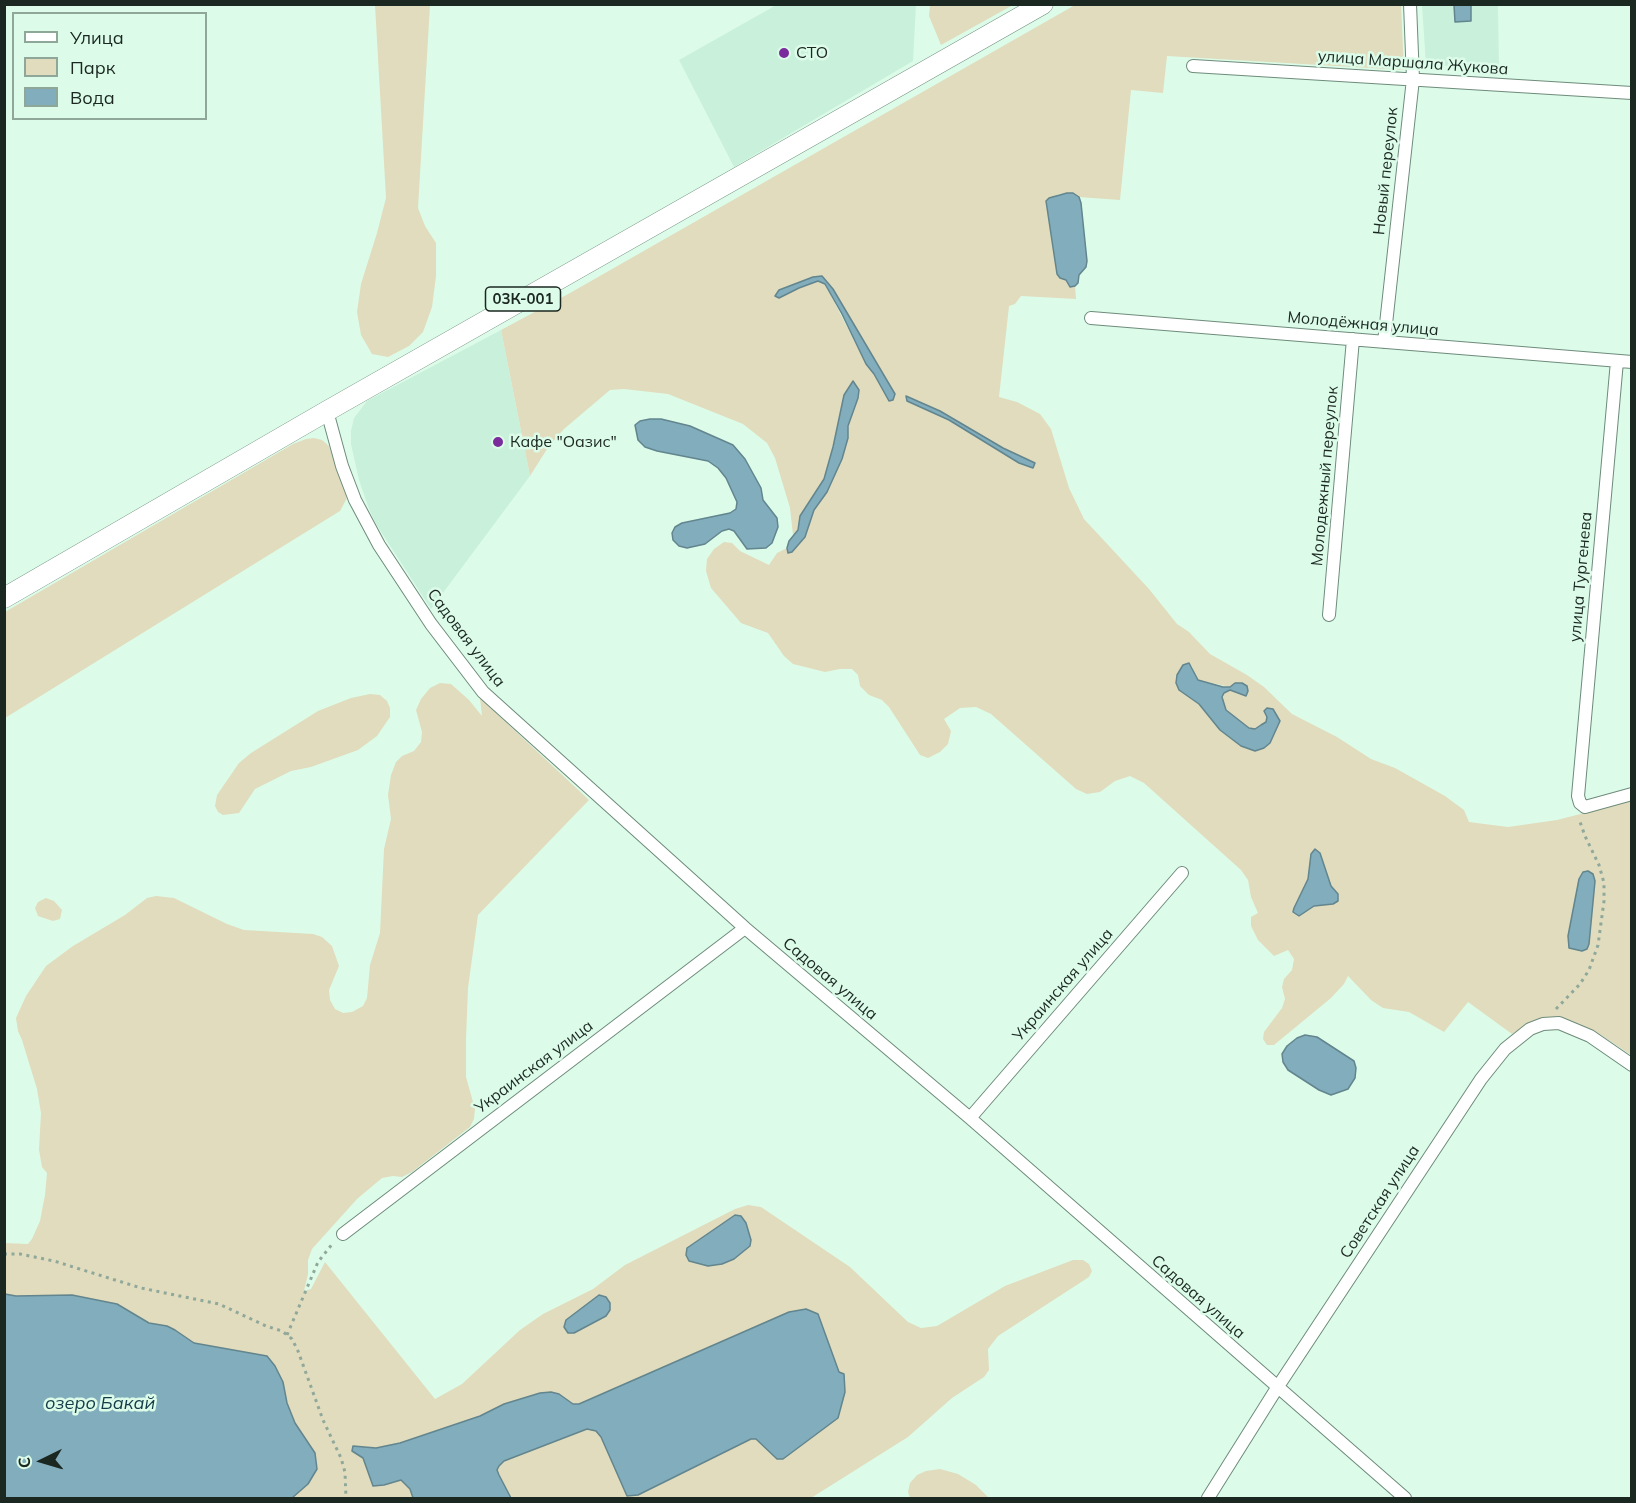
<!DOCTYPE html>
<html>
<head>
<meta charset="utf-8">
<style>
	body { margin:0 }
	#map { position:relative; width:1636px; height:1503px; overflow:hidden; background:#dcfce9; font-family:Mulish,sans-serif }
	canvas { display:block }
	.frame { position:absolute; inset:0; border:6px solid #1b2721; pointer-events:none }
	.legend { position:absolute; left:12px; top:12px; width:195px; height:108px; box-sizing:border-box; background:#dcfce9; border:2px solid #8fa799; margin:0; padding:8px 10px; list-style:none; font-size:18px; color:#1b2721 }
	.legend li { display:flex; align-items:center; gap:12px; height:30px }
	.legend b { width:30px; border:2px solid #8fa799 }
	.north { position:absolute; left:12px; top:1431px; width:60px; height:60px; -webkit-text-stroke:4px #dcfce9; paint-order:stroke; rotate:265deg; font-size:16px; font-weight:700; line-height:24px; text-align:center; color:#1b2721 }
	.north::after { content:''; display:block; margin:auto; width:21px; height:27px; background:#1b2721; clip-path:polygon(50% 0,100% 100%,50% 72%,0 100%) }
</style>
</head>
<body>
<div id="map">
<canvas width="1636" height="1503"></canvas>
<div class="frame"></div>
<ul class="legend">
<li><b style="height:8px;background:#fff"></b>Улица</li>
<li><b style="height:16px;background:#e1dcbd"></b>Парк</li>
<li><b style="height:16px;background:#81adbc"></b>Вода</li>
</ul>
<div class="north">С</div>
</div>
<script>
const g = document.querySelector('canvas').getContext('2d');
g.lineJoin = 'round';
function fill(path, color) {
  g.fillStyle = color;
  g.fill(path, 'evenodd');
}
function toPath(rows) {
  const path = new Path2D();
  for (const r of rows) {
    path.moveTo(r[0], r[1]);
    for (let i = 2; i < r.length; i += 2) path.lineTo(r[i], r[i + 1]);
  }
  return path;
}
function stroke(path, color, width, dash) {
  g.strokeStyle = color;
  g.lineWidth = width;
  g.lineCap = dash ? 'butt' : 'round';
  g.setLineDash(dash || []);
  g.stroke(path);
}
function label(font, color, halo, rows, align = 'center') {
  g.font = font + ' Mulish,sans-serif';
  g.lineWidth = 5;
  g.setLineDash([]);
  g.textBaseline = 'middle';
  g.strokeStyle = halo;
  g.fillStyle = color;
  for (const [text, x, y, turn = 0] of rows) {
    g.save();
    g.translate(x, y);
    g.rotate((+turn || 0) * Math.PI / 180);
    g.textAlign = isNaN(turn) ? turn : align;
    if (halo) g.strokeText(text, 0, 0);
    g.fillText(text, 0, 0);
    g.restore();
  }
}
const built = toPath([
	[778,4,916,5,913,61,734,167,679,60],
	[1422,5,1498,5,1499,68,1426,65],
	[501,330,530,476,431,609,376,524,369,509,359,480,351,444,351,431,354,418,367,401]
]);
const green = toPath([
	[375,5,430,5,418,208,425,226,436,243,436,276,432,307,423,332,409,346,388,357,372,354,361,335,357,312,361,284,377,233,386,198],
	[930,5,930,4,1013,5,941,45,929,16],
	[1075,5,1401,5,1404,70,1167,56,1163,93,1131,90,1120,200,1079,197,1073,193,1067,193,1059,194,1046,201,1057,274,1066,280,1070,287,1075,286,1076,299,1021,296,1015,304,1009,306,999,397,1017,402,1040,414,1051,429,1069,488,1084,519,1149,589,1177,624,1189,632,1210,654,1247,675,1264,687,1292,714,1337,737,1371,759,1395,768,1445,796,1464,810,1469,822,1508,827,1557,820,1631,801,1631,1055,1601,1035,1563,1019,1547,1017,1537,1019,1512,1034,1468,1002,1444,1032,1409,1012,1383,1008,1371,1000,1348,976,1344,984,1331,998,1274,1045,1267,1045,1263,1039,1264,1032,1282,1008,1285,999,1282,987,1284,979,1292,970,1294,959,1288,950,1274,956,1258,940,1251,926,1251,917,1258,913,1251,897,1248,880,1241,870,1144,783,1130,776,1115,781,1100,792,1087,794,1076,789,991,714,976,707,960,708,944,719,951,731,948,744,940,752,928,758,920,755,889,707,882,700,869,695,860,686,858,675,852,669,840,669,825,672,793,664,784,656,768,633,741,623,711,588,706,571,707,559,714,549,724,542,732,543,740,551,769,565,777,553,787,548,788,552,805,537,814,510,827,492,848,438,848,426,859,390,844,395,829,466,824,479,800,516,798,530,793,535,790,508,775,458,767,443,743,424,668,394,624,389,610,390,564,429,549,446,530,476,501,330,570,293],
	[813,277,833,289,878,366,889,401,874,374,866,364,825,284,818,281,799,288,779,298,797,284],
	[907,401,951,417,1003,448,1034,463,1019,463,948,420],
	[1192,666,1194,675,1198,680,1230,687,1241,695,1230,690,1224,693,1222,702,1226,710,1249,728,1255,729,1266,722,1267,716,1264,710,1277,727,1274,732,1273,738,1264,748,1255,751,1241,746,1220,730,1199,704,1179,690,1176,683,1178,675],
	[1311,854,1326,873,1331,886,1338,894,1333,904,1294,908,1308,879],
	[314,438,322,440,329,446,347,498,340,511,5,718,5,612,293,444,306,439],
	[440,683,451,684,469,700,482,716,480,698,589,800,478,915,468,988,466,1039,466,1077,475,1109,474,1119,470,1127,412,1172,402,1177,393,1176,382,1178,357,1199,312,1249,308,1260,308,1274,304,1291,311,1289,325,1262,435,1399,462,1384,520,1330,543,1314,593,1289,625,1265,735,1209,748,1205,761,1207,850,1267,908,1322,921,1328,937,1326,1005,1286,1073,1260,1083,1260,1089,1264,1092,1271,1089,1277,998,1336,988,1349,989,1370,984,1377,952,1398,908,1437,811,1498,5,1498,4,1243,28,1244,32,1239,40,1221,45,1195,47,1173,42,1167,39,1150,41,1113,37,1089,22,1040,18,1031,16,1018,26,996,46,966,73,946,125,915,147,898,156,896,174,898,227,924,244,930,313,934,322,937,332,946,339,966,329,990,330,1000,335,1009,343,1013,352,1012,363,1006,367,998,370,965,380,933,384,849,391,819,388,795,391,775,396,762,402,756,414,751,421,742,422,732,416,710,421,699,430,688],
	[370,694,380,695,387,701,390,708,390,717,377,736,358,750,311,767,291,771,255,789,239,813,223,815,218,812,215,806,217,795,239,763,251,753,318,711,351,698],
	[46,898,54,901,62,910,60,919,53,921,38,916,35,908,38,902],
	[940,1469,958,1474,976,1485,989,1498,910,1498,908,1492,910,1483,917,1475,926,1471]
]);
const water = toPath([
	[1454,5,1471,5,1471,21,1455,22,1454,5],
	[1067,193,1073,193,1079,197,1081,203,1087,261,1086,267,1079,275,1078,283,1075,286,1070,287,1066,280,1060,278,1057,274,1046,201,1049,198,1067,193],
	[822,276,833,289,895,394,893,400,889,401,874,374,866,364,842,314,825,284,818,281,799,288,779,298,775,296,779,290,813,277,822,276],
	[853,381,859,390,858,398,848,426,848,438,842,459,827,492,814,510,805,537,792,552,788,553,787,548,789,541,798,530,800,516,824,479,833,447,844,395,853,381],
	[906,396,940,411,1003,448,1035,463,1033,468,1019,463,949,420,907,401,906,396],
	[650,419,661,419,690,426,733,445,745,459,761,488,763,500,777,518,778,527,772,543,766,548,747,549,734,531,729,529,722,531,705,544,687,548,679,546,673,540,672,533,675,527,682,523,730,513,736,509,737,502,726,478,718,468,708,461,657,451,645,447,638,440,635,425,640,421,650,419],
	[1189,663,1198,680,1223,687,1230,687,1235,683,1242,683,1247,686,1248,691,1246,696,1230,690,1224,693,1222,697,1226,710,1249,728,1255,729,1261,725,1266,722,1267,717,1264,711,1267,708,1273,709,1280,721,1270,743,1264,748,1255,751,1241,746,1220,730,1199,704,1179,690,1176,683,1177,675,1183,665,1189,663],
	[1315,849,1320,853,1331,886,1338,894,1338,901,1333,904,1314,906,1299,916,1293,912,1294,908,1308,879,1311,854,1315,849],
	[1588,871,1593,874,1595,881,1589,944,1587,949,1582,951,1569,948,1568,936,1579,879,1583,872,1588,871],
	[1305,1035,1317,1037,1354,1061,1356,1068,1355,1078,1348,1089,1331,1095,1319,1090,1288,1070,1283,1062,1282,1054,1287,1046,1297,1038,1305,1035],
	[735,1215,741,1216,746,1223,751,1240,750,1246,734,1259,722,1264,708,1266,689,1261,686,1255,687,1248,735,1215],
	[5,1294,16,1296,72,1295,117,1304,149,1323,167,1326,175,1330,194,1343,267,1356,275,1366,283,1382,287,1403,295,1423,315,1453,317,1469,308,1484,292,1498,5,1498,5,1294],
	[599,1295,606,1297,610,1303,610,1310,606,1316,574,1333,568,1333,564,1327,566,1320,599,1295],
	[806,1309,818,1314,839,1372,844,1374,845,1392,838,1418,783,1459,777,1459,756,1439,751,1439,638,1495,627,1496,601,1437,596,1431,587,1429,504,1461,499,1466,497,1470,499,1475,511,1498,413,1498,410,1489,401,1480,384,1485,373,1486,363,1458,352,1451,353,1446,376,1448,400,1443,480,1416,504,1404,540,1393,551,1392,559,1394,573,1404,579,1404,789,1312,806,1309]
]);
const path = toPath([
	[1556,1009,1580,984,1589,970,1598,945,1604,901,1604,883,1599,865,1585,836,1579,819],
	[4,1254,20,1254,54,1261,141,1288,219,1304,266,1326,282,1331,292,1339,298,1351,323,1420,341,1458,345,1472,346,1498],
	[287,1335,318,1262,333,1243]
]);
const minor = toPath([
	[1193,66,1632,93],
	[1091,318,1632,362],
	[1384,342,1413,79,1410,4],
	[1617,361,1578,796,1580,803,1585,807,1632,794],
	[327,411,342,466,355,500,379,545,431,624,483,692,745,928,970,1118,1405,1498],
	[1329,615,1353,339],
	[970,1118,1182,873],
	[343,1234,745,928],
	[1208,1498,1277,1388,1481,1079,1505,1049,1530,1029,1543,1024,1559,1023,1590,1036,1632,1065]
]);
const primary = toPath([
	[4,598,327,411,1043,4]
]);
const markers = [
	[784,53,6,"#7a2b9c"],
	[498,442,6,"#7a2b9c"]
];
const shields = [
	[523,299,75]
];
const shieldNames = [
	["03К-001",523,299]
];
const poiNames = [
	["СТО",796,53],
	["Кафе \"Оазис\"",510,442]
];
const streetNames = [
	["улица Маршала Жукова",1413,63,4],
	["Новый переулок",1386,171,-84],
	["Молодёжная улица",1363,324,5],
	["Молодежный переулок",1325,476,-85],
	["улица Тургенева",1581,577,-85],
	["Садовая улица",466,638,53],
	["Садовая улица",830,979,40],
	["Украинская улица",1063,985,-49],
	["Украинская улица",534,1067,-37],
	["Советская улица",1380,1202,-57],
	["Садовая улица",1198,1297,41]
];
const waterNames = [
	["озеро Бакай",100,1404]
];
fill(built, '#c9f0da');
fill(green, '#e1dcbd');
fill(water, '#81adbc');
stroke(water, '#62858e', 1.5);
stroke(minor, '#6e8b7b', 14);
stroke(primary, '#6e8b7b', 21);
stroke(path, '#90a89a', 3, [3, 4.5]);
stroke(minor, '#fff', 12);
stroke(primary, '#fff', 20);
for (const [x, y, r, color] of markers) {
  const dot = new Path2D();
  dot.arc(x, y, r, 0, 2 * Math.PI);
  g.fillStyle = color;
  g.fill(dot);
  stroke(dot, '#dcfce9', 2);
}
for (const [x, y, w] of shields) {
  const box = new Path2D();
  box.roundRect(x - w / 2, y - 12, w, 24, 4.5);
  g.fillStyle = '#dcfce9';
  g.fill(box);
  stroke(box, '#1b2721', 1.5);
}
label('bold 15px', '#1b2721', null, shieldNames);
label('16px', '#1b2721', '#dcfce9', poiNames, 'left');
label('16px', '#1b2721', '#dcfce9', streetNames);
label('italic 18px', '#133b48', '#dcfce9', waterNames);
</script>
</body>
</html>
